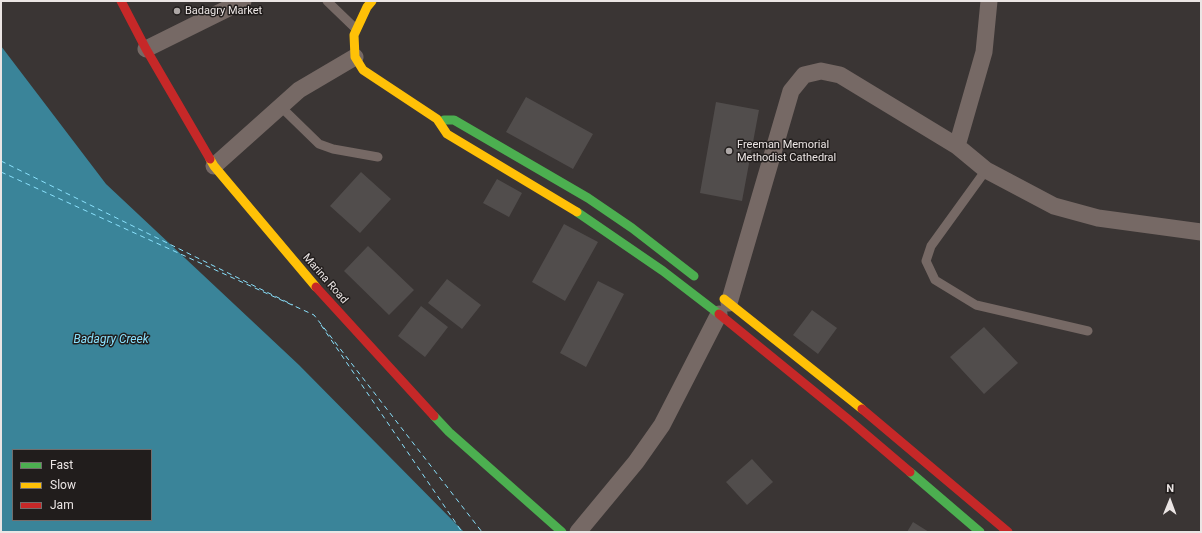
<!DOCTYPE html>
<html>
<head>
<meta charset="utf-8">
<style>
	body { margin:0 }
	#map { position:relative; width:1202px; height:533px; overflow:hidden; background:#3a3534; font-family:Roboto,sans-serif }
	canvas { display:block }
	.frame { position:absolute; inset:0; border:2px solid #ebe5e4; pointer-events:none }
	.legend { position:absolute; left:12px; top:449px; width:140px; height:72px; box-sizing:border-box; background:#211d1c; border:1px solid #726d6c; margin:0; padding:5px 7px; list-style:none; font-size:12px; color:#ebe5e4 }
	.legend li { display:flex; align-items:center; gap:8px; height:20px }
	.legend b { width:20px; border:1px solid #726d6c }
	.north { position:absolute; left:1150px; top:481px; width:40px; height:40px; -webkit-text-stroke:3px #211d1c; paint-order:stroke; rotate:1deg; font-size:11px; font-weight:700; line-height:16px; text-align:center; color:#ebe5e4 }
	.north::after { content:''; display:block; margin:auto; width:14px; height:18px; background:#ebe5e4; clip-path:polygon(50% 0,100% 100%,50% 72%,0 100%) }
</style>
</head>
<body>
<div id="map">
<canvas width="1202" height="533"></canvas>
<div class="frame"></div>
<ul class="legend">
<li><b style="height:5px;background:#4caf50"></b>Fast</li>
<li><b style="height:5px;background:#ffc107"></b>Slow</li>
<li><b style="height:5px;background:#c62828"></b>Jam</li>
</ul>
<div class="north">N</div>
</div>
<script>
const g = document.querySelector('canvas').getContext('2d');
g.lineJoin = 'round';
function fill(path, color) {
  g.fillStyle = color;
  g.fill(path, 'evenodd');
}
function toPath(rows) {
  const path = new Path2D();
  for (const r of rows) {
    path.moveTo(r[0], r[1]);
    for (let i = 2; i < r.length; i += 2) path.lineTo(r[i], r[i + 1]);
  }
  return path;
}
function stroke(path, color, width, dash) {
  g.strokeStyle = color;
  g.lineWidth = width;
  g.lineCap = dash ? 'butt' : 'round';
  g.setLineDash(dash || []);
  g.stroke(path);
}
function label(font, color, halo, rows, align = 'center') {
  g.font = font + ' Roboto,sans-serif';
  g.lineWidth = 3;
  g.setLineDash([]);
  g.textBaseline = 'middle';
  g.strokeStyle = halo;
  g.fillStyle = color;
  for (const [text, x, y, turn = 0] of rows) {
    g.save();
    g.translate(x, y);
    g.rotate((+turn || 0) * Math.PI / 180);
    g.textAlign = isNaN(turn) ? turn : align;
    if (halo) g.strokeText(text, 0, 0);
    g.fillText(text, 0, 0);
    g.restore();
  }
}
const water = toPath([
	[1,46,106,184,299,365,464,532,1,532],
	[13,450,151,450,151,520,13,520]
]);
const ferry = toPath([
	[1,161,293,305],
	[1,172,314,315,482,532],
	[321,325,462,532]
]);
const building = toPath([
	[526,97,593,134,573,169,506,132],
	[716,102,759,110,742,201,700,193],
	[361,172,391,199,360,233,330,206],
	[497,179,522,193,509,217,483,203],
	[564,224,598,242,565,301,532,282],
	[368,246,414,290,389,315,344,271],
	[447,279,481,305,462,329,428,303],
	[598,281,624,294,586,367,560,353],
	[421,306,448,327,425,357,398,336],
	[812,310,837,328,818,354,793,335],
	[984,327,1018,363,984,394,950,357],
	[752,459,773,482,747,505,726,482],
	[913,522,929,532,907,532]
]);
const lane = toPath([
	[327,1,356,29],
	[281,107,319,144,333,149,378,157],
	[986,170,931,246,926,261,935,280,976,305,1088,331]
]);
const street = toPath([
	[146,49,243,1],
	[957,146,984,52,989,1],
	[214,166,299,90,355,57],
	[729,303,791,91,804,75,821,71,840,75,957,146,986,170,1054,206,1098,218,1201,232],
	[578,532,636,462,662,425,719,314]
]);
const fast = toPath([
	[444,120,454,120,588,198,632,228,694,276],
	[577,212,663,271,719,314],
	[434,416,449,432,562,532],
	[910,472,980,532]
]);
const slow = toPath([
	[372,1,367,7,354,35,355,57,363,70,437,119,447,134,577,212],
	[210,159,214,166,316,287],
	[724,299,862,409]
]);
const jam = toPath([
	[121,1,146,49,210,159],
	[316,287,434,416],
	[719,314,849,420,910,472],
	[862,409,1008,532]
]);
const markers = [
	[177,11,4,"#ada7a6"],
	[729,151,4,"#ada7a6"]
];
const poiNames = [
	["Badagry Market",185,11],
	["Freeman Memorial",737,145],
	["Methodist Cathedral",737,158]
];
const streetNames = [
	["Marina Road",325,279,49]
];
const waterNames = [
	["Badagry Creek",111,340]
];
fill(water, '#3a8499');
stroke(ferry, '#8ae1fd', 1, [5, 4]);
fill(building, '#514d4c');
stroke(lane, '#766965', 9);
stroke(street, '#766965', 17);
stroke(fast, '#4caf50', 9);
stroke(slow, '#ffc107', 9);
stroke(jam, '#c62828', 9);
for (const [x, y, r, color] of markers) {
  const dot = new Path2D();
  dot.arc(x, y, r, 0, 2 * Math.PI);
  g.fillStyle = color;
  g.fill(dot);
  stroke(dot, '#211d1c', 1.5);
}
label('11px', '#ebe5e4', '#211d1c', poiNames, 'left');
label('11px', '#ebe5e4', '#211d1c', streetNames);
label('italic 12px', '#8ae1fd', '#211d1c', waterNames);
</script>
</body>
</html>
